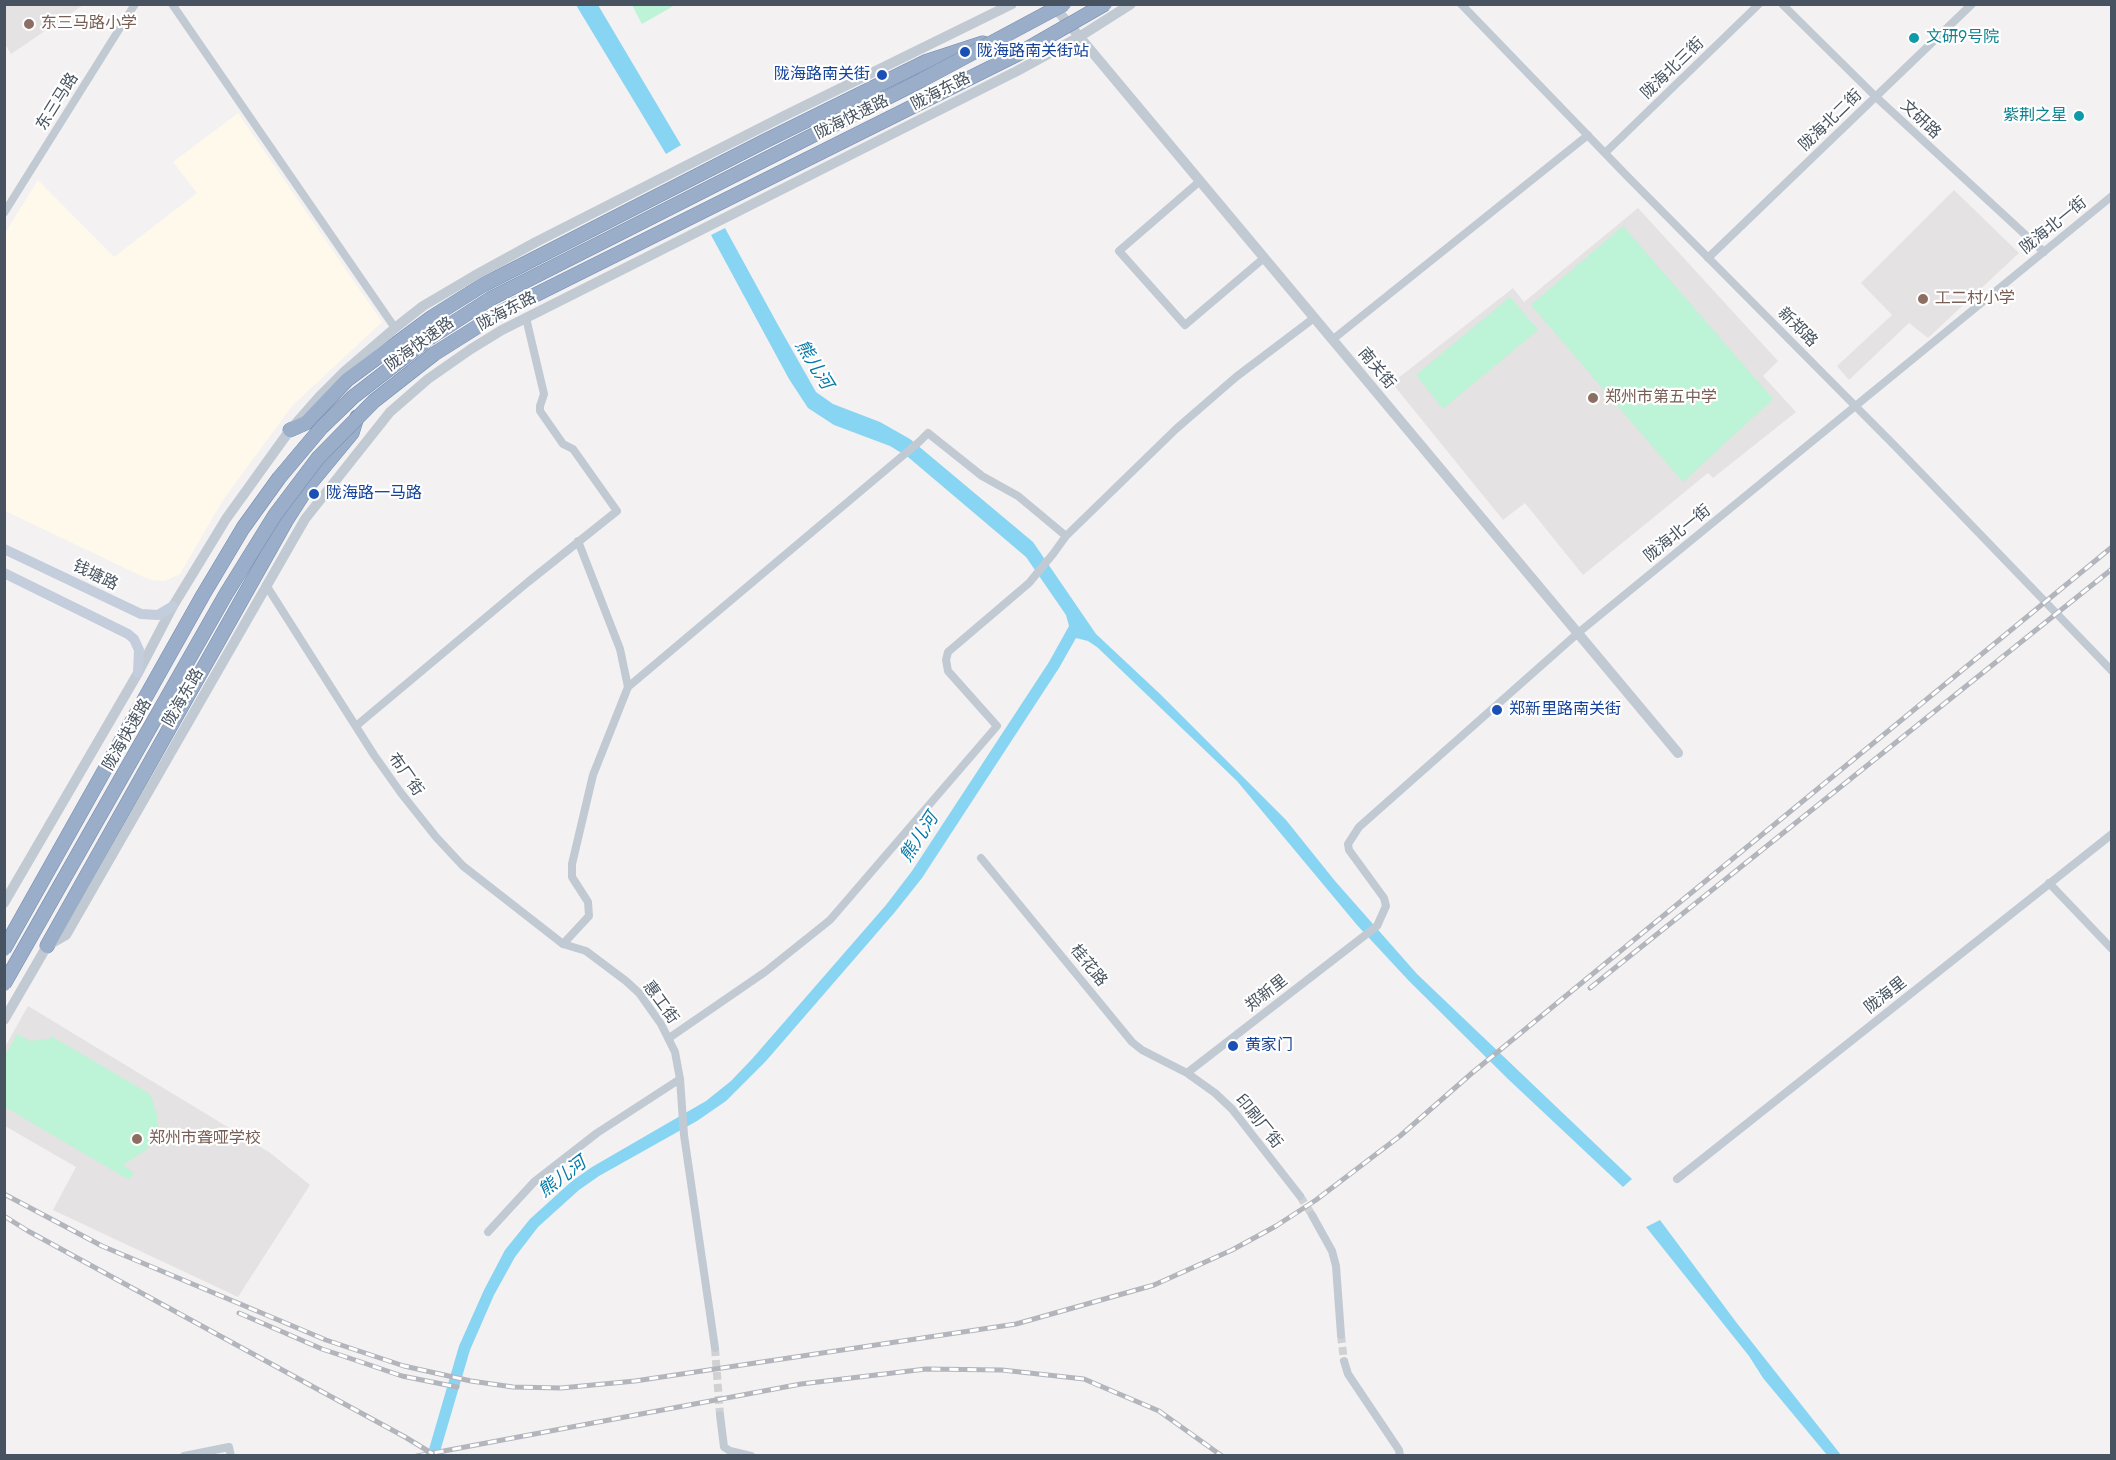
<!DOCTYPE html>
<html>
<head>
<meta charset="utf-8">
<style>
	body { margin:0 }
	#map { position:relative; width:2116px; height:1460px; overflow:hidden; background:#f3f1f1; font-family:Jost,sans-serif }
	canvas { display:block }
	.frame { position:absolute; inset:0; border:6px solid #475360; pointer-events:none }
</style>
</head>
<body>
<div id="map">
<canvas width="2116" height="1460"></canvas>
<div class="frame"></div>
</div>
<script>
const g = document.querySelector('canvas').getContext('2d');
g.lineJoin = 'round';
function fill(path, color) {
  g.fillStyle = color;
  g.fill(path, 'evenodd');
}
function toPath(rows) {
  const path = new Path2D();
  for (const r of rows) {
    path.moveTo(r[0], r[1]);
    for (let i = 2; i < r.length; i += 2) path.lineTo(r[i], r[i + 1]);
  }
  return path;
}
function stroke(path, color, width, dash) {
  g.strokeStyle = color;
  g.lineWidth = width;
  g.lineCap = dash ? 'butt' : 'round';
  g.setLineDash(dash || []);
  g.stroke(path);
}
function label(font, color, halo, rows, align = 'center') {
  g.font = font + ' Jost,"Noto Sans SC",sans-serif';
  g.lineWidth = 4.5;
  g.setLineDash([]);
  g.textBaseline = 'middle';
  g.strokeStyle = halo;
  g.fillStyle = color;
  for (const [text, x, y, turn = 0] of rows) {
    g.save();
    g.translate(x, y);
    g.rotate((+turn || 0) * Math.PI / 180);
    g.textAlign = isNaN(turn) ? turn : align;
    if (halo) g.strokeText(text, 0, 0);
    g.fillText(text, 0, 0);
    g.restore();
  }
}
const commercial = toPath([
	[238,113,382,322,292,406,223,500,180,574,165,581,150,580,5,511,5,233,38,180,114,257,197,193,173,162]
]);
const education = toPath([
	[5,5,83,5,11,54,5,44],
	[1954,190,2019,253,1928,338,1909,323,1849,380,1837,366,1892,315,1861,283],
	[1638,208,1778,361,1763,376,1796,412,1713,478,1708,473,1583,575,1525,503,1503,520,1392,383,1513,288,1524,302],
	[28,1006,269,1152,310,1185,238,1297,53,1210,76,1167,5,1126,5,1047]
]);
const green = toPath([
	[632,5,675,5,642,24],
	[1623,226,1773,399,1683,482,1531,305],
	[1510,297,1538,330,1443,409,1416,375],
	[17,1034,30,1041,49,1039,51,1036,150,1094,157,1114,158,1125,152,1143,146,1150,123,1165,134,1173,129,1180,5,1107,5,1055]
]);
const water = toPath([
	[576,5,598,5,681,145,666,154],
	[725,228,778,325,816,392,833,404,880,422,910,439,1033,542,1096,634,1159,693,1286,820,1335,881,1417,974,1632,1179,1623,1187,1508,1079,1409,981,1357,925,1237,781,1097,647,1088,641,1076,638,1059,668,922,878,895,912,766,1061,726,1101,697,1121,599,1176,579,1190,538,1227,515,1257,494,1295,470,1350,439,1455,427,1456,459,1346,484,1290,505,1250,530,1219,572,1181,592,1167,706,1101,731,1081,752,1059,886,905,912,871,1049,662,1069,626,1066,615,1026,557,908,457,890,446,834,425,808,408,789,379,711,235],
	[1660,1220,1736,1322,1841,1455,1827,1455,1763,1378,1749,1356,1646,1227]
]);
const minorTunnel = toPath([
	[1300,1196,1312,1215],
	[1341,1335,1344,1361],
	[715,1348,720,1415]
]);
const minor = toPath([
	[172,4,395,328],
	[1461,4,1627,176,1895,446,2112,671],
	[1782,4,1876,97,2044,252],
	[1605,153,1759,4],
	[1200,181,1119,251,1185,325,1264,258],
	[4,213,135,4],
	[1708,258,1972,4],
	[1332,340,1588,135],
	[266,585,374,755,401,793,436,837,463,866,563,944,586,951,626,981,639,993,661,1024,675,1052,680,1079,684,1135,715,1348],
	[628,687,919,442,928,433,982,476,1018,496,1066,536],
	[356,726,528,582,617,511,573,449,563,444,540,411,540,406,544,394,526,318],
	[981,858,1132,1042,1142,1050,1187,1073,1215,1093,1232,1109,1300,1196],
	[2049,883,2112,949],
	[563,944,589,916,588,902,572,877,572,864,593,775,628,687,620,649,578,541],
	[669,1038,765,972,830,920,997,726,948,671,946,660,948,652,1029,583,1053,554,1066,536,1176,429,1236,377,1314,318],
	[1187,1073,1377,926,1386,906,1384,898,1349,850,1348,844,1359,827,1578,633,2112,196],
	[1677,1179,2112,834],
	[1312,1215,1332,1251,1336,1266,1341,1335],
	[488,1232,534,1182,597,1133,680,1079],
	[1344,1361,1348,1374,1399,1450,1400,1456],
	[720,1415,724,1447,730,1451,751,1456],
	[184,1456,229,1447,231,1456]
]);
const tertiary = toPath([
	[1052,4,1678,753],
	[4,903,138,673,173,606,226,519,290,430,319,397,345,371,395,328,423,306,474,276,536,242,784,116,1012,4],
	[4,1020,47,946,66,935,305,519,390,412,428,379,471,349,502,330,1017,71,1079,37,1131,4]
]);
const secondary = toPath([
	[4,549,141,614,158,615,173,606],
	[4,573,128,634,134,639,139,650,138,673]
]);
const trunk = toPath([
	[290,430,306,423,347,380,432,317,483,285,765,141,925,62,983,43],
	[47,946,286,521,309,485,352,433,357,417]
]);
const rail = toPath([
	[1590,988,2112,569],
	[4,1194,102,1246,326,1340,404,1366,471,1381,513,1387,561,1388,635,1381,1016,1324,1154,1285,1232,1250,1276,1226,1316,1200,1400,1136,1472,1073,2112,547],
	[4,1216,28,1231,405,1437,433,1454],
	[239,1313,322,1349,361,1362,402,1376,457,1387],
	[417,1456,801,1384,926,1369,1002,1370,1084,1379,1159,1411,1222,1456]
]);
const trunkBridge = toPath([
	[4,949,203,595,243,528,279,478,322,427,353,397,428,339,490,299,922,80,1064,4],
	[4,984,226,594,275,515,318,458,374,401,434,354,499,313,1018,54,1105,4]
]);
const markers = [
	[29,24,6,"#8d6e63"],
	[1914,38,6,"#0f9aa8"],
	[965,52,6,"#1a4fb4"],
	[882,75,6,"#1a4fb4"],
	[2079,116,6,"#0f9aa8"],
	[1923,299,6,"#8d6e63"],
	[1593,398,6,"#8d6e63"],
	[314,494,6,"#1a4fb4"],
	[1497,710,6,"#1a4fb4"],
	[1233,1046,6,"#1a4fb4"],
	[137,1139,6,"#8d6e63"]
];
const educationNames = [
	["东三马路小学",41,24],
	["工二村小学",1935,299],
	["郑州市第五中学",1605,398],
	["郑州市聋哑学校",149,1139]
];
const cultureNames = [
	["文研9号院",1926,38],
	["紫荆之星",2067,116,"right"]
];
const transitNames = [
	["陇海路南关街站",977,52],
	["陇海路南关街",870,75,"right"],
	["陇海路一马路",326,494],
	["郑新里路南关街",1509,710],
	["黄家门",1245,1046]
];
const streetNames = [
	["陇海北三街",1673,69,-44],
	["陇海东路",941,92,-27],
	["东三马路",58,102,-58],
	["陇海快速路",852,118,-26],
	["文研路",1920,120,43],
	["陇海北二街",1831,121,-44],
	["陇海北一街",2054,226,-39],
	["陇海东路",507,312,-28],
	["新郑路",1797,328,45],
	["陇海快速路",420,345,-36],
	["南关街",1376,369,50],
	["陇海北一街",1678,534,-39],
	["钱塘路",95,576,26],
	["陇海东路",184,698,-60],
	["陇海快速路",128,735,-60],
	["布厂街",405,775,55],
	["桂花路",1088,966,51],
	["郑新里",1267,994,-38],
	["陇海里",1886,996,-38],
	["惠工街",660,1003,54],
	["印刷厂街",1258,1122,51]
];
const waterNames = [
	["熊儿河",813,365,58],
	["熊儿河",920,838,-57],
	["熊儿河",563,1178,-37]
];
fill(commercial, '#fef9eb');
fill(education, '#e5e2e3');
fill(green, '#bdf3d6');
fill(water, '#88d5f3');
stroke(minorTunnel, '#d1d1d4', 8, [8, 4]);
stroke(trunk, '#718aaf', 15);
stroke(minor, '#c1cad3', 8);
stroke(tertiary, '#c1cad3', 10);
stroke(secondary, '#c3cddb', 10);
stroke(trunk, '#9aaeca', 14);
stroke(rail, '#b3b5bc', 5);
stroke(rail, '#fff', 3, [9]);
stroke(trunkBridge, '#718aaf', 15, []);
stroke(trunkBridge, '#9aaeca', 14);
for (const [x, y, r, color] of markers) {
  const dot = new Path2D();
  dot.arc(x, y, r, 0, 2 * Math.PI);
  g.fillStyle = color;
  g.fill(dot);
  stroke(dot, '#fff', 2);
}
label('16px', '#785e54', '#fff', educationNames, 'left');
label('16px', '#0d838f', '#fff', cultureNames, 'left');
label('16px', '#164399', '#fff', transitNames, 'left');
label('16px', '#475360', '#fff', streetNames);
label('italic 18px', '#047aa8', '#fff', waterNames);
</script>
</body>
</html>
